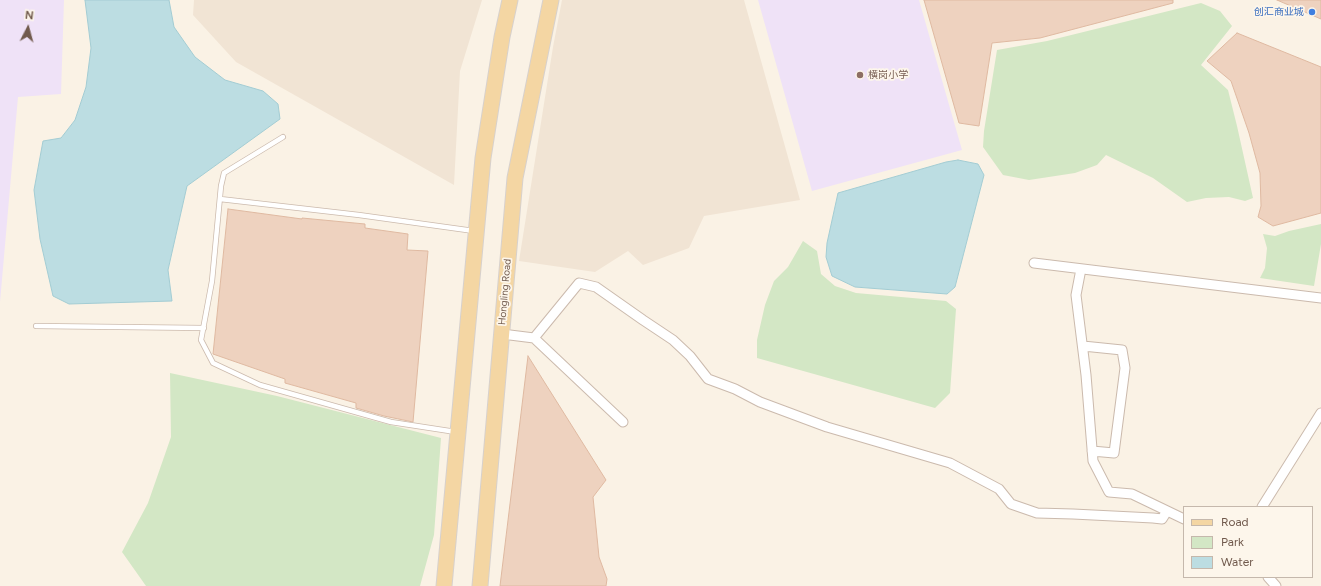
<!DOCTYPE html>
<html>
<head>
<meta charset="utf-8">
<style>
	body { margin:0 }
	#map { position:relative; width:1321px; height:586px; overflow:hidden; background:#faf2e5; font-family:Figtree,sans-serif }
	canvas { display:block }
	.legend { position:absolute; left:1183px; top:506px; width:130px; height:72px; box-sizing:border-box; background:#fdf6eb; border:1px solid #c5b8ac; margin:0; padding:5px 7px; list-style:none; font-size:12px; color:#715a4d }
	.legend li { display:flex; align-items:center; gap:8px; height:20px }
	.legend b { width:20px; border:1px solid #c5b8ac }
	.north { position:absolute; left:8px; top:8px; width:40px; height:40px; -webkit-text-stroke:3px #fdf6eb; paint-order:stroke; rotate:6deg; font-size:11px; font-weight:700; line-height:16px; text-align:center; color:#715a4d }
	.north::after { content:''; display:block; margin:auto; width:14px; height:18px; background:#715a4d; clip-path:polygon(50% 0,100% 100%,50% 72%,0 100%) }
</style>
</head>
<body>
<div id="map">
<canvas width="1321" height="586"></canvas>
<ul class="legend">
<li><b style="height:5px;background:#f4d6a3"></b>Road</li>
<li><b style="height:11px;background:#d3e7c5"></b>Park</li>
<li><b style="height:11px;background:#bcdde2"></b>Water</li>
</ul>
<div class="north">N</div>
</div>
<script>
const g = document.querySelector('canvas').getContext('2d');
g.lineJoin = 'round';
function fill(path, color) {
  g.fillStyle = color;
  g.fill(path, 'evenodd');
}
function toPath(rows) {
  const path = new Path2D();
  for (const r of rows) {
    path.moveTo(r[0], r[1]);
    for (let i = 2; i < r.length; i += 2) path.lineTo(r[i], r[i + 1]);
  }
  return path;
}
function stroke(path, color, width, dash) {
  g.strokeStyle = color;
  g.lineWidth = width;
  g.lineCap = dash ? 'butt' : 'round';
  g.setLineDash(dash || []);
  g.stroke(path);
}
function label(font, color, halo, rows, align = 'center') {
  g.font = font + ' Figtree,"Noto Sans SC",sans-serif';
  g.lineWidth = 3.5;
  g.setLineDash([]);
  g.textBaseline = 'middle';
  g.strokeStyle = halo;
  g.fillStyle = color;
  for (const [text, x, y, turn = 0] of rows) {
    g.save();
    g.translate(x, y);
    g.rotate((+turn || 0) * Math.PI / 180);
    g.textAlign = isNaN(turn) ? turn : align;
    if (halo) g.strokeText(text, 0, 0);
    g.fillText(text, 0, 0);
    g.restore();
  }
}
const residential = toPath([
	[194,0,482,0,460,71,454,185,236,62,193,15],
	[562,0,744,0,800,200,704,216,689,248,643,265,628,251,595,272,519,261,553,47]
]);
const education = toPath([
	[0,0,64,0,61,94,18,97,0,302],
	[758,0,919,0,962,150,812,191]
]);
const green = toPath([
	[1201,3,1220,11,1232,26,1201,65,1228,90,1237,126,1253,198,1245,201,1229,197,1206,198,1187,202,1153,178,1106,155,1097,165,1075,173,1029,180,1003,175,983,147,984,131,997,50,1047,41],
	[1321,224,1321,244,1314,286,1260,278,1265,268,1267,248,1263,234,1275,236,1289,231],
	[803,241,817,251,821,274,835,286,856,293,946,301,956,309,950,393,935,408,757,358,757,340,765,305,774,281,788,267],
	[170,373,277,396,441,438,434,535,420,586,146,586,122,552,148,503,171,437]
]);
const water = toPath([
	[85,0,169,0,174,27,195,57,225,80,263,91,278,104,280,119,187,186,168,270,172,301,69,304,53,296,40,239,34,190,43,141,61,138,75,120,86,87,91,48,85,0],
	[958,160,978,164,984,175,955,287,947,294,855,287,832,276,826,257,827,243,838,193,946,162,958,160]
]);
const building = toPath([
	[924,0,1173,0,1173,3,1040,38,992,43,979,126,959,123,924,0],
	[1277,0,1321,0,1321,19,1277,0],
	[1237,33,1321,67,1321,213,1273,226,1258,217,1261,206,1260,173,1249,133,1231,81,1207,61,1237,33],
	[228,209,302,219,302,218,365,224,365,228,408,234,407,250,428,251,413,422,384,416,356,408,356,403,285,383,285,379,213,354,228,209],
	[528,356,606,480,593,497,599,557,607,579,606,586,500,586,528,356]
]);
const lane = toPath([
	[283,137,224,173,221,186,212,281,201,340,213,363,260,385,391,422,456,432],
	[220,199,359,215,474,231],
	[36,326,204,328]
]);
const street = toPath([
	[1034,263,1321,298],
	[1081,269,1076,295,1086,375,1093,461,1109,492,1132,494,1184,519],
	[502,334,534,338,623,422],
	[534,338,579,283,596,287,643,320,673,340,690,356,708,379,735,389,760,402,827,427,950,463,999,489,1011,504,1037,513,1073,514,1153,518,1162,519,1167,511],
	[1083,346,1122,350,1125,368,1114,453,1092,451],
	[1262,507,1321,413],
	[1268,577,1276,586]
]);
const primary = toPath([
	[444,586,483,158,502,37,510,0],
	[480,586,515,178,551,0]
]);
const markers = [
	[1312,12,4,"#3f7fe0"],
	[860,75,4,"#8d6e63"]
];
const shopNames = [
	["创汇商业城",1304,12]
];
const educationNames = [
	["横岗小学",868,75]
];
const streetNames = [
	["Hongling Road",505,292,-85]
];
fill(residential, '#f1e4d4');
fill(education, '#efe2f7');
fill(green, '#d3e7c5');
fill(water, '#bcdde2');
stroke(water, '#a3ccd3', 1);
fill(building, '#eed2bf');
stroke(building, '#dfb9a1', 1);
stroke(lane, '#cbbaad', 6);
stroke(street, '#cbbaad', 11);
stroke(primary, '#d7d1cd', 17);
stroke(lane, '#fff', 4.5);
stroke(street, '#fff', 9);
stroke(primary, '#f4d6a3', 15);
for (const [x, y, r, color] of markers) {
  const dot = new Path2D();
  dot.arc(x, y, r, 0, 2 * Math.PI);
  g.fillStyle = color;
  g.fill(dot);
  stroke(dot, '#fdf6eb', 1.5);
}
label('10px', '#366cbe', '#fdf6eb', shopNames, 'right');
label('10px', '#785e54', '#fdf6eb', educationNames, 'left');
label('10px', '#715a4d', '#fdf6eb', streetNames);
</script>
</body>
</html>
